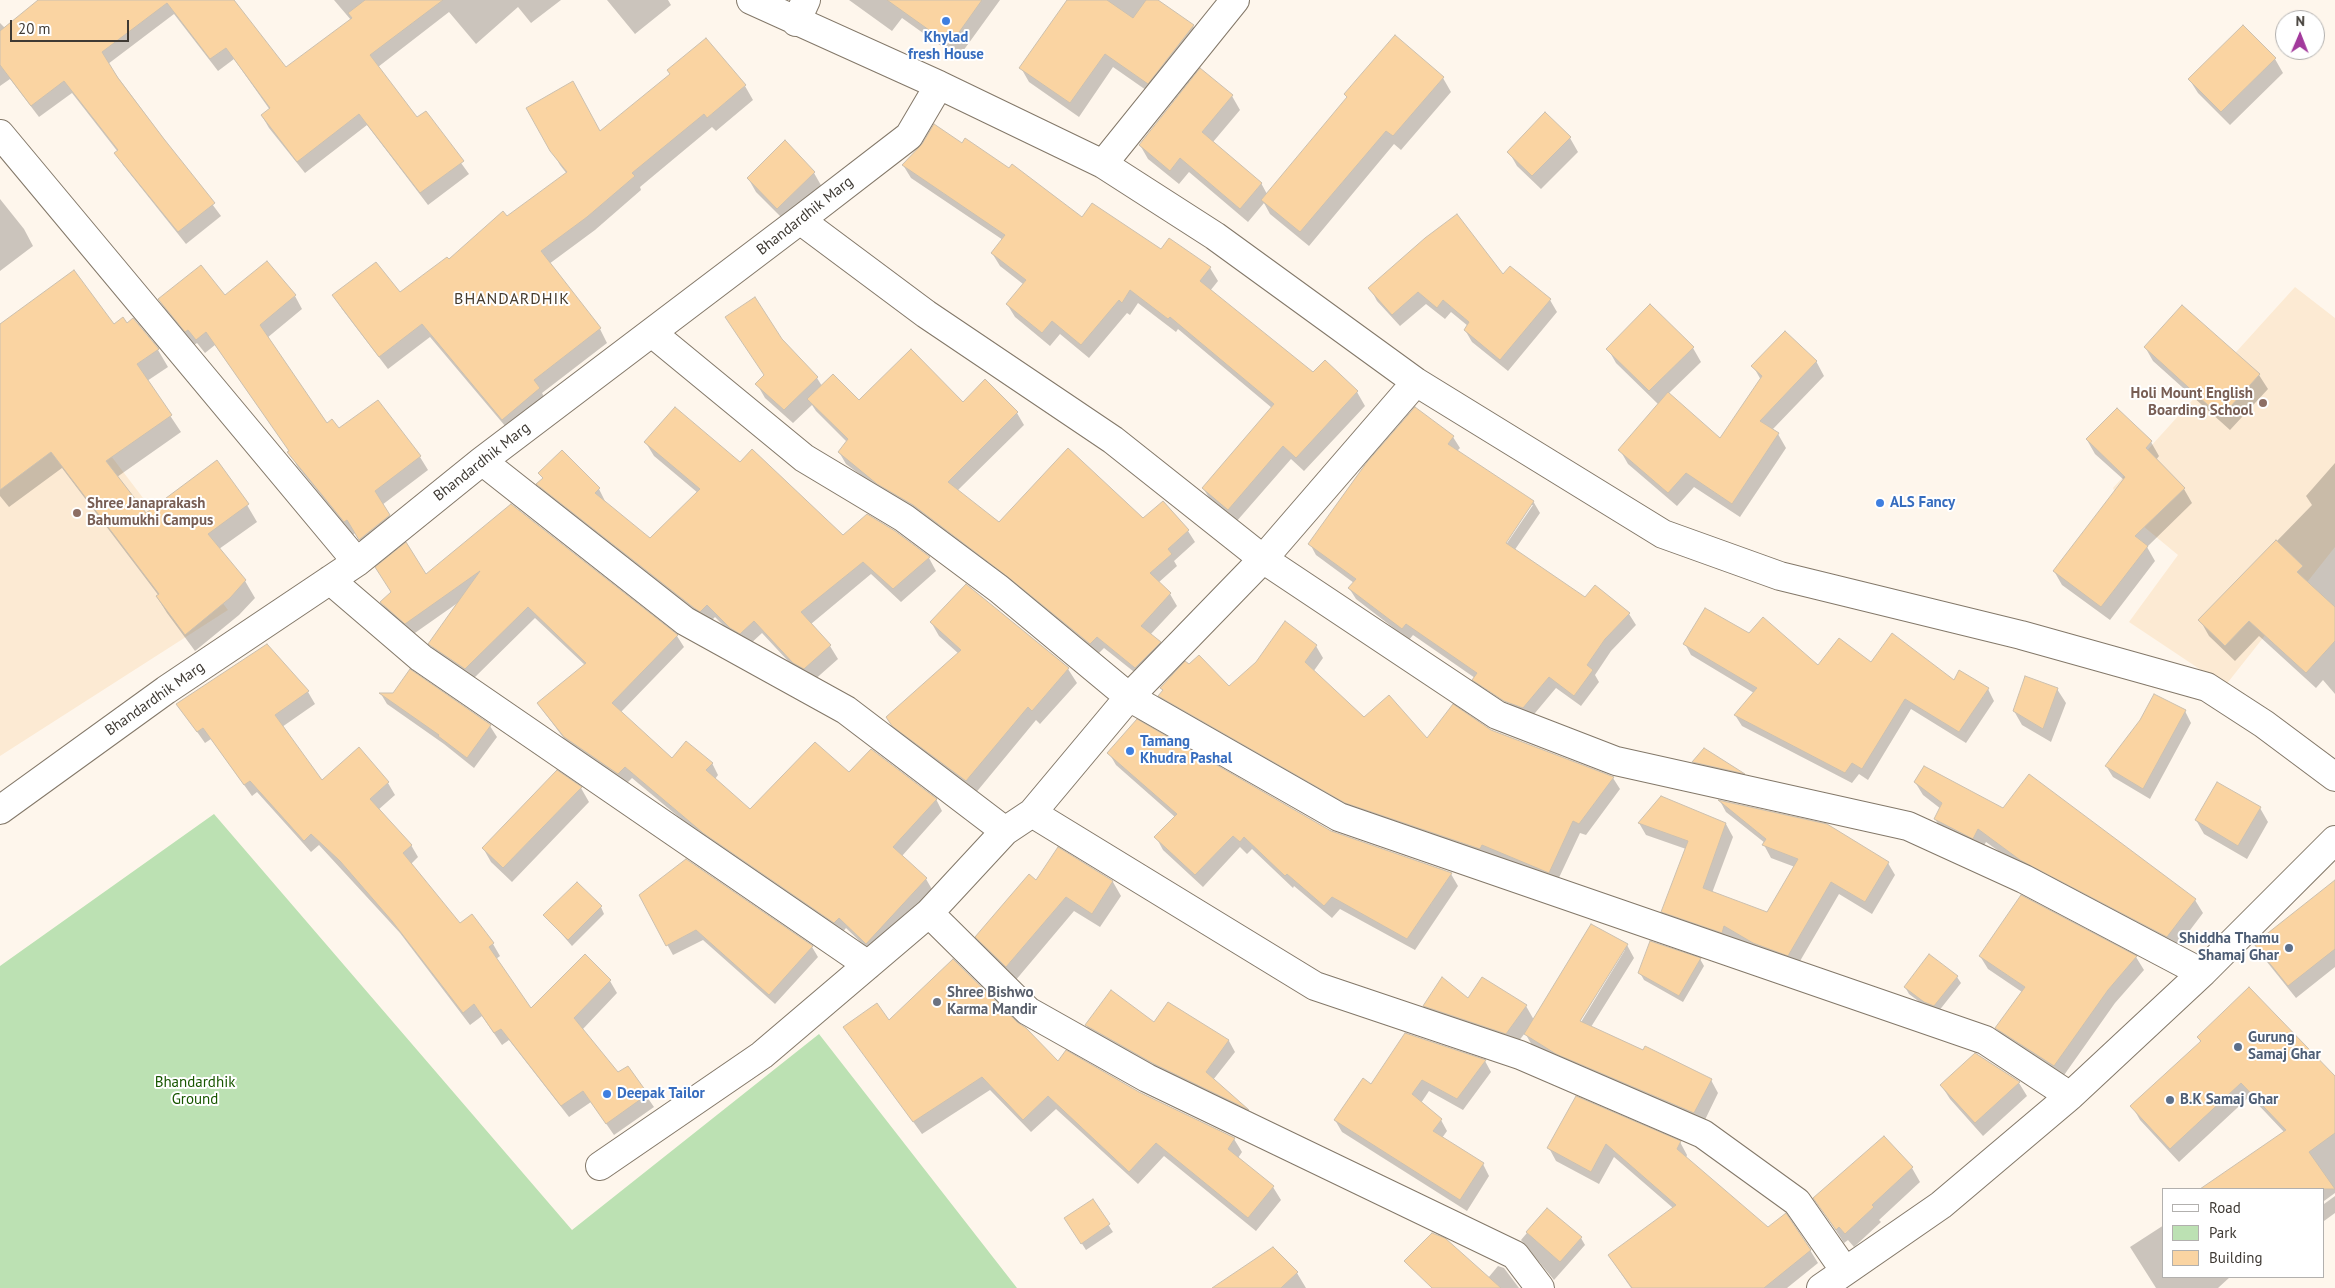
<!DOCTYPE html>
<html>
<head>
<meta charset="utf-8">
<style>
	body { margin:0 }
	#map { position:relative; width:2335px; height:1288px; overflow:hidden; background:#fef6ec; font-family:"PT Sans",sans-serif }
	canvas { display:block }
	.legend { position:absolute; left:2162px; top:1188px; width:162px; height:90px; box-sizing:border-box; background:#fff; border:1px solid #b2b0ae; margin:0; padding:6px 9px; list-style:none; font-size:15px; color:#3f3a34 }
	.legend li { display:flex; align-items:center; gap:10px; height:25px }
	.legend b { width:25px; border:1px solid #b2b0ae }
	.north { position:absolute; left:2275px; top:10px; width:50px; height:50px; box-sizing:border-box; background:#fff; border:1px solid #b2b0ae; border-radius:50%; rotate:1deg; font-size:14px; font-weight:700; line-height:20px; text-align:center; color:#3f3a34 }
	.north::after { content:''; display:block; margin:auto; width:18px; height:22px; background:#a23a9c; clip-path:polygon(50% 0,100% 100%,50% 72%,0 100%) }
	.scale { position:absolute; left:10px; top:20px; width:119px; height:22px; box-sizing:border-box; border:2px solid #3f3a34; border-top:0; padding-left:6px; font-size:15px; line-height:18px; white-space:nowrap; color:#3f3a34; -webkit-text-stroke:4px #fff; paint-order:stroke }
</style>
</head>
<body>
<div id="map">
<canvas width="2335" height="1288"></canvas>
<ul class="legend">
<li><b style="height:6px;background:#fff"></b>Road</li>
<li><b style="height:14px;background:#bce1b3"></b>Park</li>
<li><b style="height:14px;background:#fad4a2"></b>Building</li>
</ul>
<div class="north">N</div>
<div class="scale">20 m</div>
</div>
<script>
const g = document.querySelector('canvas').getContext('2d');
g.lineJoin = 'round';
function fill(path, color) {
  g.fillStyle = color;
  g.fill(path, 'evenodd');
}
function toPath(rows) {
  const path = new Path2D();
  for (const r of rows) {
    path.moveTo(r[0], r[1]);
    for (let i = 2; i < r.length; i += 2) path.lineTo(r[i], r[i + 1]);
  }
  return path;
}
function stroke(path, color, width, dash) {
  g.strokeStyle = color;
  g.lineWidth = width;
  g.lineCap = dash ? 'butt' : 'round';
  g.setLineDash(dash || []);
  g.stroke(path);
}
function label(font, color, halo, rows, align = 'center') {
  g.font = font + ' "PT Sans",sans-serif';
  g.lineWidth = 4;
  g.setLineDash([]);
  g.textBaseline = 'middle';
  g.strokeStyle = halo;
  g.fillStyle = color;
  for (const [text, x, y, turn = 0] of rows) {
    g.save();
    g.translate(x, y);
    g.rotate((+turn || 0) * Math.PI / 180);
    g.textAlign = isNaN(turn) ? turn : align;
    if (halo) g.strokeText(text, 0, 0);
    g.fillText(text, 0, 0);
    g.restore();
  }
}
const built = toPath([
	[2295,287,2335,318,2335,547,2225,686,2129,622,2178,555,2120,507,2113,488],
	[52,378,228,610,0,756,0,416]
]);
const green = toPath([
	[214,814,572,1230,819,1034,1017,1288,0,1288,0,966]
]);
const shadow = toPath([
	[40,0,232,0,286,69,351,20,334,0,561,0,531,23,518,7,476,44,449,12,378,67,417,119,425,113,469,174,428,205,367,125,305,173,269,128,262,116,270,110,234,59,218,71,174,14,108,64,221,216,186,244,123,165,116,153,118,152,72,93,39,117,10,79,0,86,0,23,5,28],
	[607,0,668,0,671,5,635,34],
	[849,0,1000,0,958,58,902,18,892,31],
	[1068,0,1155,0,1193,26,1201,40,1156,97,1113,67,1079,117,1029,82,1021,68],
	[2275,59,2283,73,2230,125,2198,93,2189,79],
	[1443,78,1451,92,1401,150,1394,144,1309,246,1270,214,1264,203,1248,222,1189,172,1179,184,1148,159,1140,145,1232,96,1240,110,1213,142,1261,183,1267,194,1348,98,1345,94],
	[745,86,753,100,716,131,712,127,640,187,641,190,595,230,549,264,600,329,607,343,542,393,547,402,511,433,430,337,388,369,342,309,334,296,400,294,567,174,560,165,528,109,600,132],
	[1570,138,1578,152,1541,189,1517,166,1509,152],
	[785,142,814,173,822,187,786,222,756,192,748,178],
	[903,165,1082,219,1162,251,1169,240,1210,268,1218,281,1210,291,1314,374,1325,362,1357,392,1365,406,1304,471,1291,459,1236,522,1211,501,1203,488,1272,408,1178,329,1176,332,1138,303,1130,315,1127,313,1089,358,1060,334,1050,346,1015,317,1007,304,1023,284,1000,266,992,253,1003,240,911,178],
	[0,199,24,229,33,246,0,271],
	[1503,276,1550,300,1557,312,1508,371,1472,342,1465,330,1468,326,1451,312,1445,319,1426,304,1400,326,1377,301,1370,288],
	[295,296,302,309,267,338,326,424,339,430,377,401,420,457,428,470,382,505,397,529,368,553,355,533,353,535,297,466,290,452,215,345,205,353,197,343,194,345,167,313,159,299],
	[2182,307,2259,375,2268,389,2230,430,2153,361,2145,347],
	[133,320,158,350,168,367,147,381,181,432,117,477,145,515,247,505,257,522,219,549,245,581,255,598,239,615,195,651,167,613,157,597,159,596,62,468,9,507,0,496,0,326,114,325,127,325],
	[781,340,817,378,822,386,859,401,963,403,985,381,1017,413,1024,425,957,491,999,524,1143,520,1163,502,1188,531,1195,542,1174,561,1177,566,1158,583,1170,594,1177,606,1150,635,1160,643,1167,654,1143,679,1104,648,1097,655,846,464,839,452,847,442,816,411,812,405,793,423,765,398,757,384,765,376],
	[1693,348,1701,362,1668,394,1721,440,1761,380,1753,366,1816,361,1824,376,1772,430,1778,434,1786,448,1740,517,1694,487,1677,506,1628,464,1620,450,1659,405,1616,363,1608,349],
	[1453,437,1460,448,1457,451,1533,501,1540,513,1514,551,1585,599,1595,587,1629,614,1636,625,1611,651,1595,675,1599,682,1581,706,1556,688,1530,719,1480,691,1473,680,1475,678,1413,635,1409,640,1356,599,1349,588,1354,583,1316,555,1310,544],
	[1530,505,1533,505,1503,549,1501,548],
	[1482,684,1510,703,1509,706,1482,687],
	[2087,440,2151,442,2159,456,2156,460,2184,489,2192,503,2147,547,2155,561,2110,620,2062,585,2054,571,2124,480,2095,454],
	[646,443,740,463,842,537,929,558,936,571,901,602,871,574,811,624,830,646,838,659,812,682,802,676,762,633,748,646,739,641,715,617,708,624,545,497,538,484,543,479,540,474,562,451,599,489,606,503,650,540,698,493,654,456],
	[2335,463,2335,694,2323,680,2316,688,2259,636,2235,661,2209,636,2200,620,2312,505,2306,496],
	[511,506,677,636,684,647,621,712,672,759,712,763,718,775,715,779,750,811,849,774,936,799,942,811,902,856,926,879,933,891,873,954,846,928,841,934,711,844,632,778,625,785,572,749,538,704,585,665,535,618,472,680,437,655,430,644,459,602,412,635,388,614,382,603,426,576],
	[966,586,1068,669,1077,683,1040,724,1036,720,974,795,896,731,888,717,959,654,939,636,931,622],
	[1749,634,1818,667,1954,682,1988,689,1994,701,1966,743,1911,709,1868,780,1859,774,1852,783,1742,726,1735,715,1754,693,1691,655,1685,644],
	[267,646,308,692,315,704,282,727,322,782,359,749,388,783,395,795,378,810,411,845,418,857,410,865,460,924,493,944,500,956,496,959,531,1010,585,955,610,981,617,993,582,1030,618,1074,627,1068,654,1107,614,1135,591,1102,569,1117,509,1040,502,1045,482,1016,470,1025,400,933,319,845,311,852,257,792,252,796,211,739,205,743,178,705],
	[1316,646,1323,658,1313,672,1364,719,1427,740,1491,731,1613,778,1620,789,1586,835,1580,833,1556,884,1353,814,1166,708,1159,696,1163,691,1161,688,1229,688],
	[410,671,490,726,497,737,474,768,444,744,387,704,381,694,394,694],
	[2057,689,2066,703,2051,742,2022,725,2014,711],
	[2185,711,2191,723,2150,799,2113,777,2106,766],
	[1704,750,1744,775,1747,780,1697,768,1693,762],
	[1109,753,1451,874,1458,886,1415,950,1340,909,1332,918,1294,886,1293,888,1252,849,1247,854,1240,847,1203,887,1163,850,1156,837,1175,817,1116,765],
	[557,772,581,788,589,802,512,882,491,862,483,848],
	[2029,776,2195,900,2203,913,2175,950,2029,873,1986,842,1981,851,1943,832,1935,819,1941,809,1923,795,1915,782,2003,810],
	[1662,798,1726,824,1733,837,1712,893,1767,914,1795,867,1771,858,1764,845,1765,843,1726,812,1720,801,1888,863,1895,875,1872,914,1839,894,1796,968,1761,956,1731,938,1729,944,1670,924,1663,912,1686,849,1646,835,1639,823],
	[2260,808,2268,822,2247,859,2204,834,2196,820],
	[1058,849,1113,882,1121,896,1100,927,1074,911,1015,981,985,951,977,937,1036,882],
	[2335,884,2335,967,2296,998,2263,957,2256,944],
	[640,896,812,947,818,957,775,1004,703,940,673,955],
	[2021,897,2136,957,2144,970,2115,1003,2062,1078,2004,1041,1997,1028,2022,992,1988,969,1980,956],
	[601,907,604,914,572,946,545,915],
	[1627,945,1634,958,1591,1027,1711,1080,1718,1093,1702,1126,1533,1047,1525,1033,1514,1047,1432,1020,1424,1006,1469,1000,1526,1006,1534,1020],
	[1622,950,1625,950,1578,1027,1576,1025],
	[1700,959,1704,966,1683,1002,1644,980,1640,973],
	[1957,977,1961,983,1938,1012,1929,1009,1909,994,1905,987],
	[1168,1004,1229,1041,1235,1052,1213,1080,1248,1111,1253,1119,1093,1036,1086,1025,1154,1024],
	[888,1022,1058,1063,1139,1093,1234,1139,1242,1152,1238,1158,1273,1187,1281,1200,1256,1231,1164,1156,1138,1184,1056,1109,1031,1132,990,1090,922,1134,845,1027],
	[2198,1037,2335,1077,2335,1193,2324,1201,2324,1189,2208,1189,2206,1187,2285,1133,2250,1096,2179,1162,2140,1120,2132,1106,2201,1043],
	[1485,1061,1491,1072,1463,1110,1429,1091,1421,1103,1441,1120,1447,1131,1442,1138,1483,1164,1489,1176,1467,1211,1342,1132,1335,1120,1372,1085],
	[2019,1083,2027,1096,1983,1136,1950,1099,1941,1085],
	[1577,1098,1680,1142,1687,1155,1686,1158,1768,1229,1810,1250,1818,1263,1787,1288,1631,1288,1609,1256,1673,1208,1614,1157,1599,1184,1556,1161,1549,1148],
	[1912,1168,1920,1182,1879,1220,1881,1222,1854,1247,1848,1240,1844,1243,1815,1198],
	[2335,1196,2335,1213,2324,1221,2324,1204],
	[1093,1201,1113,1232,1086,1250,1070,1225],
	[1547,1209,1581,1238,1585,1245,1554,1280,1521,1240],
	[2164,1225,2164,1277,2230,1277,2218,1288,2156,1288,2130,1247],
	[1273,1249,1297,1273,1306,1288,1214,1288],
	[1498,1266,1504,1268,1519,1288,1451,1288,1488,1278]
]);
const building = toPath([
	[38,0,234,0,286,67,352,18,348,13,365,0,443,0,370,55,417,117,426,111,464,161,420,193,359,114,297,162,261,115,270,108,226,48,210,59,167,3,102,52,118,78,164,139,215,203,178,232,114,153,118,150,64,81,31,106,0,65,0,31,38,0],
	[887,0,982,0,950,45,887,0],
	[1067,0,1107,0,1133,18,1146,0,1158,0,1194,25,1148,84,1105,54,1070,103,1019,68,1067,0],
	[2243,25,2276,58,2221,112,2188,79,2243,25],
	[1395,35,1444,77,1393,136,1386,131,1300,232,1261,200,1347,97,1344,94,1395,35],
	[706,38,746,85,707,118,704,114,632,173,635,176,587,217,541,251,601,328,534,380,540,388,502,420,422,324,379,357,332,295,376,262,400,292,447,257,449,259,503,211,507,216,567,172,550,151,526,108,573,81,600,131,670,74,667,70,706,38],
	[1200,68,1233,95,1202,132,1262,183,1240,209,1180,158,1170,171,1139,145,1200,68],
	[1545,112,1571,137,1532,176,1507,152,1545,112],
	[934,124,962,143,965,138,1009,168,1012,164,1082,217,1092,203,1161,249,1169,238,1211,267,1200,281,1231,306,1313,372,1325,360,1358,391,1296,458,1283,446,1228,510,1202,488,1274,404,1170,317,1168,319,1130,290,1122,303,1119,300,1081,345,1052,321,1042,333,1006,304,1026,280,991,253,1005,235,902,165,922,144,934,124],
	[785,140,815,172,777,209,747,178,785,140],
	[1457,214,1503,274,1510,266,1551,299,1500,360,1464,330,1469,322,1443,300,1437,308,1418,292,1392,315,1368,288,1425,238,1457,214],
	[267,261,296,295,260,325,327,423,332,419,339,428,378,400,421,456,375,491,390,515,359,540,347,520,344,522,287,452,289,451,206,332,196,340,188,330,185,332,158,299,201,265,225,295,267,261],
	[74,270,114,324,123,317,127,323,133,318,159,349,137,364,172,415,106,461,146,513,217,460,249,504,208,534,246,580,230,598,185,635,156,596,159,594,51,452,0,490,0,324,74,270],
	[755,297,782,339,818,377,784,410,755,384,764,375,725,317,755,297],
	[1650,304,1694,347,1649,391,1606,349,1650,304],
	[2182,305,2260,374,2221,417,2144,347,2182,305],
	[1785,331,1817,361,1760,421,1779,433,1732,504,1686,473,1668,493,1618,450,1668,392,1720,438,1762,376,1751,366,1785,331],
	[911,349,963,402,985,379,1018,412,948,482,999,522,1068,448,1143,518,1163,501,1189,530,1168,549,1172,554,1150,573,1171,593,1141,626,1161,642,1135,668,1097,637,1090,644,1008,577,913,505,877,484,838,452,848,439,807,399,833,374,859,400,911,349],
	[675,407,740,462,752,449,843,535,867,514,895,531,930,557,893,589,863,562,801,612,831,645,804,669,793,663,754,621,740,634,730,628,707,605,700,612,694,608,536,484,543,478,538,473,562,450,600,488,595,493,650,538,700,489,644,442,675,407],
	[1415,407,1454,436,1448,444,1534,501,1506,543,1585,597,1595,585,1630,613,1605,639,1587,665,1593,670,1574,696,1549,677,1523,708,1504,701,1472,680,1477,673,1406,624,1402,629,1348,588,1356,579,1308,544,1367,462,1415,407],
	[2117,408,2152,441,2146,448,2185,488,2135,536,2148,546,2101,607,2053,571,2125,477,2086,439,2117,408],
	[511,504,678,635,612,703,672,758,686,741,713,763,706,770,750,809,815,742,849,772,871,749,937,799,893,847,927,878,866,944,839,918,834,923,703,833,625,767,618,774,564,737,537,703,586,663,528,607,465,669,428,644,480,571,405,624,380,602,391,592,375,567,406,542,426,574,511,504],
	[2276,540,2303,566,2297,572,2335,607,2335,641,2306,673,2249,621,2225,646,2198,620,2276,540],
	[966,584,1069,668,1032,711,1028,707,966,781,892,726,886,717,961,650,930,622,966,584],
	[1705,608,1749,633,1763,617,1818,665,1839,638,1871,662,1892,633,1954,680,1959,670,1989,688,1959,732,1905,699,1862,769,1852,763,1845,773,1734,715,1757,688,1683,644,1705,608],
	[1285,621,1317,645,1305,662,1364,717,1389,695,1427,738,1453,704,1491,730,1614,777,1579,824,1573,821,1549,873,1482,845,1480,849,1345,803,1158,696,1163,690,1160,688,1185,661,1189,664,1199,655,1229,686,1256,662,1285,621],
	[267,644,309,691,275,715,322,780,359,747,389,782,370,799,412,845,403,853,460,923,472,914,494,943,489,947,531,1008,585,954,611,980,574,1018,618,1072,628,1066,648,1094,606,1124,583,1091,561,1106,501,1029,494,1033,474,1004,463,1013,392,921,340,861,311,834,304,841,250,781,244,785,203,728,197,732,176,704,267,644],
	[410,669,491,725,467,758,438,736,439,735,379,693,393,693,410,669],
	[2025,676,2058,688,2043,729,2013,711,2025,676],
	[2154,694,2186,710,2143,789,2105,766,2140,720,2154,694],
	[1137,719,1331,831,1452,873,1407,939,1332,897,1324,906,1287,874,1285,876,1244,837,1240,842,1233,836,1195,875,1154,837,1177,814,1107,753,1137,719],
	[1704,748,1745,774,1692,762,1704,748],
	[1924,766,2003,808,2029,774,2196,899,2167,937,2020,860,1978,829,1973,839,1934,819,1942,803,1914,782,1924,766],
	[557,770,582,787,503,868,482,848,557,770],
	[2217,782,2261,807,2238,846,2195,820,2217,782],
	[1661,796,1726,823,1703,888,1767,912,1798,859,1762,845,1766,839,1718,800,1827,824,1889,862,1865,902,1831,882,1788,956,1753,943,1724,926,1722,933,1661,912,1688,841,1638,823,1661,796],
	[1058,847,1113,881,1092,914,1066,897,1006,967,975,937,1029,874,1036,880,1058,847],
	[686,859,813,946,769,995,696,930,666,946,639,895,686,859],
	[2335,880,2335,949,2288,986,2254,944,2335,880],
	[577,882,602,906,568,940,543,915,577,882],
	[2021,895,2137,956,2108,990,2054,1066,1995,1028,2025,987,1979,956,2021,895],
	[1591,924,1628,944,1580,1021,1643,1050,1645,1046,1712,1079,1694,1113,1556,1054,1524,1034,1591,924],
	[1650,941,1701,958,1679,996,1638,973,1650,941],
	[1929,954,1958,976,1934,1006,1924,1002,1904,987,1929,954],
	[953,959,1017,1022,1026,1028,1058,1061,1066,1050,1139,1092,1235,1138,1228,1149,1274,1186,1248,1218,1156,1143,1129,1172,1048,1096,1023,1120,982,1077,913,1122,843,1027,877,1003,889,1020,953,959],
	[1442,977,1468,998,1482,977,1527,1005,1506,1034,1423,1006,1442,977],
	[2249,987,2335,1076,2335,1133,2309,1152,2335,1189,2200,1189,2286,1130,2241,1083,2170,1149,2130,1106,2201,1041,2197,1037,2249,987],
	[1111,990,1154,1022,1168,1002,1229,1040,1206,1072,1249,1110,1154,1064,1085,1025,1111,990],
	[1405,1033,1486,1060,1457,1099,1422,1080,1412,1094,1442,1119,1433,1131,1484,1163,1460,1200,1334,1120,1363,1078,1371,1084,1405,1033],
	[1975,1053,2020,1082,1975,1123,1940,1085,1975,1053],
	[1576,1096,1681,1141,1677,1149,1768,1227,1786,1213,1811,1250,1764,1288,1632,1288,1608,1255,1676,1205,1606,1144,1591,1172,1547,1148,1576,1096],
	[1884,1136,1913,1167,1872,1205,1874,1207,1845,1234,1839,1227,1836,1230,1813,1198,1884,1136],
	[1093,1199,1110,1224,1081,1244,1064,1218,1093,1199],
	[1547,1208,1582,1237,1560,1262,1526,1232,1547,1208],
	[1432,1233,1445,1238,1501,1288,1432,1288,1404,1261,1432,1233],
	[1273,1247,1298,1272,1281,1288,1212,1288,1273,1247]
]);
const street = toPath([
	[751,0,939,85,1103,164,1215,236,1416,382,1663,534,1780,576,2021,635,2207,687,2264,724,2335,777],
	[796,22,806,0],
	[0,134,357,562],
	[1103,164,1235,0],
	[800,220,926,314,1113,440,1263,559,1497,715,1616,761,1908,826,2024,879,2202,973],
	[652,333,804,458,904,518,999,589,1129,697,1339,817,1985,1040,2070,1096],
	[482,461,685,621,846,710,1005,831],
	[330,580,421,658,868,965],
	[0,810,166,690,357,562,482,461,800,220,909,136,939,85],
	[1032,813,1315,986,1520,1055,1703,1134,1797,1202,1845,1271],
	[929,913,1028,1011,1147,1078,1515,1255,1540,1288],
	[600,1166,762,1055,929,913,1005,831,1032,813,1129,697,1263,559,1416,382],
	[1821,1288,1941,1205,2070,1096,2202,973,2335,840]
]);
const markers = [
	[946,21,5,"#3f7fe0"],
	[2263,403,5,"#8d6e63"],
	[1880,503,5,"#3f7fe0"],
	[77,513,5,"#8d6e63"],
	[1130,751,5,"#3f7fe0"],
	[2289,948,5,"#5c6f8a"],
	[937,1002,5,"#6b7280"],
	[2238,1047,5,"#5c6f8a"],
	[607,1094,5,"#3f7fe0"],
	[2170,1100,5,"#5c6f8a"]
];
const shopNames = [
	["Khylad",946,38,"center"],
	["fresh House",946,55,"center"],
	["ALS Fancy",1890,503],
	["Tamang",1140,742],
	["Khudra Pashal",1140,759],
	["Deepak Tailor",617,1094]
];
const streetNames = [
	["Bhandardhik Marg",805,216,-38],
	["Bhandardhik Marg",482,462,-38],
	["Bhandardhik Marg",155,699,-35]
];
const educationNames = [
	["Holi Mount English",2253,394],
	["Boarding School",2253,411],
	["Shree Janaprakash",87,504,"left"],
	["Bahumukhi Campus",87,521,"left"]
];
const serviceNames = [
	["Shiddha Thamu",2279,939,"right"],
	["Shamaj Ghar",2279,956,"right"],
	["Gurung",2248,1038],
	["Samaj Ghar",2248,1055],
	["B.K Samaj Ghar",2180,1100]
];
const worshipNames = [
	["Shree Bishwo",947,993],
	["Karma Mandir",947,1010]
];
const parkNames = [
	["Bhandardhik",195,1083],
	["Ground",195,1100]
];
const neighbourhoodNames = [
	["BHANDARDHIK",512,299]
];
fill(built, '#fcead3');
fill(green, '#bce1b3');
fill(shadow, '#0003');
fill(building, '#fad4a2');
stroke(building, '#ccc0af', 1);
stroke(street, '#837869', 30);
stroke(street, '#fff', 28);
for (const [x, y, r, color] of markers) {
  const dot = new Path2D();
  dot.arc(x, y, r, 0, 2 * Math.PI);
  g.fillStyle = color;
  g.fill(dot);
  stroke(dot, '#fff', 2);
}
label('bold 15px', '#366cbe', '#fff', shopNames, 'left');
label('15px', '#3f3a34', '#fff', streetNames);
label('bold 15px', '#785e54', '#fff', educationNames, 'right');
label('bold 15px', '#4e5e75', '#fff', serviceNames, 'left');
label('bold 15px', '#5b616d', '#fff', worshipNames, 'left');
label('15px', '#185600', '#fff', parkNames);
g.letterSpacing = '1px';
label('16px', '#453b2d', '#fff', neighbourhoodNames);
g.letterSpacing = '0px';
</script>
</body>
</html>
